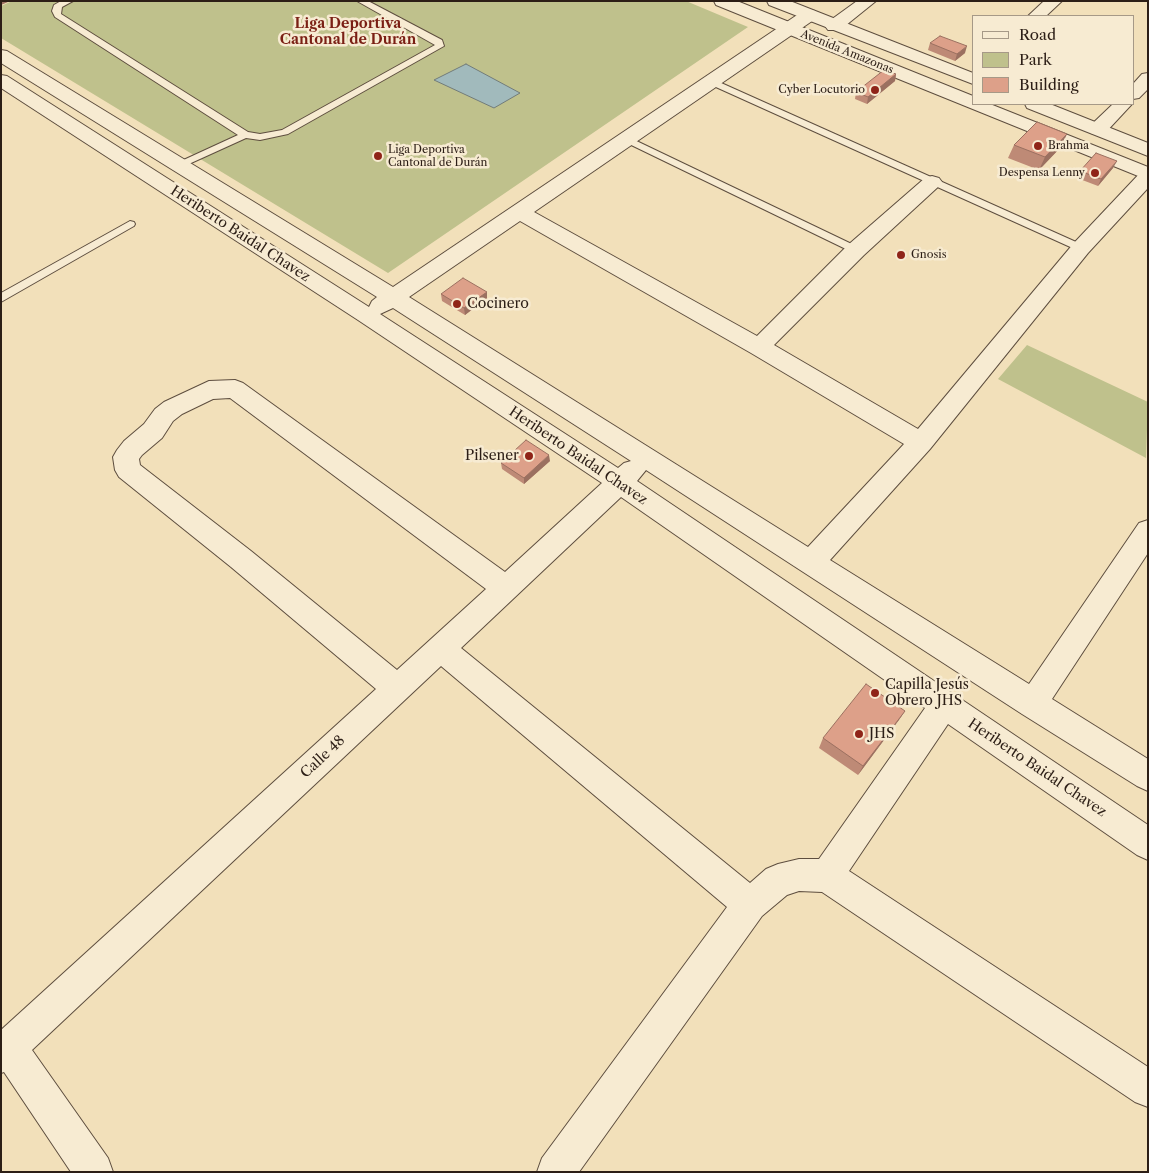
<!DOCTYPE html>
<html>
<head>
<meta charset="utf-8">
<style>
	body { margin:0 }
	#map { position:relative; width:1149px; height:1173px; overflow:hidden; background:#f2e0ba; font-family:"Libre Caslon Text",serif }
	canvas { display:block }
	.frame { position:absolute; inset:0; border:2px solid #2c1e16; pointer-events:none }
	.legend { position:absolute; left:972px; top:15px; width:162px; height:90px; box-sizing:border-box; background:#f7ebd2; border:1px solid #a69987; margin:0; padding:6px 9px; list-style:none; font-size:15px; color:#2c1e16 }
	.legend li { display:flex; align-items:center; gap:10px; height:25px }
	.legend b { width:25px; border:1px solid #a69987 }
</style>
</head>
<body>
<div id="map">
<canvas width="1149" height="1173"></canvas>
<div class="frame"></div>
<ul class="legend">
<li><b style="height:6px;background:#f7ebd2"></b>Road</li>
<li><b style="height:14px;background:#bfc18c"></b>Park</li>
<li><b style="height:14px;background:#dda089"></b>Building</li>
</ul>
</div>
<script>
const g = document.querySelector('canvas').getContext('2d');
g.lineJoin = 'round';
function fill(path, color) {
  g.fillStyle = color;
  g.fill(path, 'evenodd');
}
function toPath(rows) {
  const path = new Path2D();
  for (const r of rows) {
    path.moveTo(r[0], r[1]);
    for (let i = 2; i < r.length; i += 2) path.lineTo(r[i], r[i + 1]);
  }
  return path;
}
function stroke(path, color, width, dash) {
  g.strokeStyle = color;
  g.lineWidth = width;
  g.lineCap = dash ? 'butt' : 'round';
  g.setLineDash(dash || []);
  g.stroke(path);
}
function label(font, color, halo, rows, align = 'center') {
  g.font = font + ' "Libre Caslon Text",serif';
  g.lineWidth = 5;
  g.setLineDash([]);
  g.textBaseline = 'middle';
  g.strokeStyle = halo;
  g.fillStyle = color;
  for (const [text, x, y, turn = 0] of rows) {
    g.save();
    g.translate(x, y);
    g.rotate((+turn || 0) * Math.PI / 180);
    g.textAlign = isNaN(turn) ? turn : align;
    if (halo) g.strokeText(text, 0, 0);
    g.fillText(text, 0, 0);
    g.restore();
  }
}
const green = toPath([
	[12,1,686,1,748,27,388,273,1,38,1,6],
	[1027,345,1148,402,1146,458,998,379]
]);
const water = toPath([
	[466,64,520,93,494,108,434,80,466,64]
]);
const service = toPath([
	[61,1,73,1,62,7,61,14,248,132,260,134,282,130,435,45,357,1,368,1,442,40,444,46,288,134,260,140,246,138,180,168,175,165,177,163,238,135,55,17,52,11,54,5,61,1],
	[710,78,1085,246,1086,248,1085,250,1077,250,707,83,707,79,710,78],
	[626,136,860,248,861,250,860,252,852,252,623,141,621,139,626,136],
	[130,221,134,222,135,224,134,226,1,302,1,293,130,221]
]);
const minor = toPath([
	[857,1,876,1,840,30,828,30,825,26,828,22,857,1],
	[1044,1,1062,1,1046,16,1028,16,1044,1],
	[809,10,815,11,817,15,815,19,534,212,757,336,848,245,925,178,932,176,939,178,942,182,939,186,864,255,774,345,918,429,1074,243,1141,172,1148,170,1148,188,1088,253,930,449,830,560,1029,684,1139,523,1148,520,1148,553,1052,699,1148,759,1148,791,1137,786,1022,714,646,470,637,481,1148,825,1148,860,1137,855,948,724,849,871,1148,1067,1148,1107,1135,1102,822,892,799,891,787,895,762,916,579,1172,537,1172,542,1158,727,907,441,666,32,1050,108,1158,113,1172,71,1172,4,1072,1,1073,1,1030,376,689,231,567,119,477,115,470,113,457,117,450,124,441,144,424,155,409,164,402,209,381,235,380,243,383,505,572,602,483,358,320,1,88,1,75,7,76,369,307,372,301,377,297,1,63,1,50,7,51,393,287,803,11,809,10],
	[520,221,751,353,904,444,808,547,409,297,520,221],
	[393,308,631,461,624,463,618,468,380,314,393,308],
	[230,398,486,589,397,670,251,551,140,465,139,459,142,455,162,438,173,421,182,414,213,399,230,398],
	[621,497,925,708,819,859,799,859,778,864,766,869,750,883,461,648,621,497],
	[1148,73,1148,89,1139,98,1133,99,1133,84,1142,74,1148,73],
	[1113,104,1132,104,1105,133,1098,135,1091,133,1089,129,1091,125,1113,104]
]);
const tertiary = toPath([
	[714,1,737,1,973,96,973,104,990,104,1148,167,1148,180,716,5,714,1],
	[767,1,790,1,973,73,973,84,769,5,767,1],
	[1025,104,1050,104,1148,143,1148,156,1027,108,1025,104]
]);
const wall = toPath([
	[930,43,965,53,955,61,928,50],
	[896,74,895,81,867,104,855,99,856,92],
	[1014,145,1061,147,1039,170,1008,158],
	[1113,168,1098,186,1077,178,1080,171],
	[487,292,487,298,465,315,442,301,441,294],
	[550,461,524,484,502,469,501,463],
	[905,711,858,775,819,748,823,738]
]);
const shadedWall = toPath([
	[1,1,7,1,8,2,1,5],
	[967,46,965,53,955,61,957,54],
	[896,74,895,81,867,104,868,97],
	[1067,134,1061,147,1039,170,1045,157],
	[1117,161,1113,168,1098,186,1101,179],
	[487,292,487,298,465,315,464,308],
	[549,455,550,461,524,484,524,478],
	[905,711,899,720,858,775,863,766]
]);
const building = toPath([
	[940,36,967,46,957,54,930,43,940,36],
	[884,70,896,74,868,97,856,92,884,70],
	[1037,122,1067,134,1045,157,1014,145,1037,122],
	[1096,153,1117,161,1101,179,1080,171,1096,153],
	[463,278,487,292,464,308,441,294,463,278],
	[526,440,549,455,524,478,501,463,526,440],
	[866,684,905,711,863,766,823,738,866,684]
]);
const markers = [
	[875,90,5,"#8f2418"],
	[1038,146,5,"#8f2418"],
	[378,156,5,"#8f2418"],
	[1095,173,5,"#8f2418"],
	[901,255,5,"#8f2418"],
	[457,304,5,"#8f2418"],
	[529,456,5,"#8f2418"],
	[875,693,5,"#8f2418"],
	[859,734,5,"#8f2418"]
];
const farStreetnames = [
	["Avenida Amazonas",847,52,22]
];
const farPoinames = [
	["Cyber Locutorio",865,90,"right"],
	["Brahma",1048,146],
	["Liga Deportiva",388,150],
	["Cantonal de Durán",388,163],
	["Despensa Lenny",1085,173,"right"],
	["Gnosis",911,255]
];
const farQuarternames = [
	["Liga Deportiva",348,24],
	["Cantonal de Durán",348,40]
];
const streetNames = [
	["Heriberto Baidal Chavez",240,234,33],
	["Heriberto Baidal Chavez",578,456,34],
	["Calle 48",323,757,-43],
	["Heriberto Baidal Chavez",1037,768,34]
];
const poiNames = [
	["Cocinero",467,304],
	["Pilsener",519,456,"right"],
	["Capilla Jesús",885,685],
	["Obrero JHS",885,701],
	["JHS",869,734]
];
fill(green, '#bfc18c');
fill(water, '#a1babc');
stroke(water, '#727c7a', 1);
stroke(service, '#5e4e3f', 2);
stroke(minor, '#5e4e3f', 2);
stroke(tertiary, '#5e4e3f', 2);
fill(service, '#f7ebd2');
fill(minor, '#f7ebd2');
fill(tertiary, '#f7ebd2');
fill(wall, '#be8a76');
fill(shadedWall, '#9b7060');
fill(building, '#dda089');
stroke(building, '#9b7060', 1);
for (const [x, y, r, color] of markers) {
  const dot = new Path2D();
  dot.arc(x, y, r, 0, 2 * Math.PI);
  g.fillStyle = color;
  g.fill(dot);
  stroke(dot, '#f7ebd2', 2);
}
label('11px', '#2c1e16', '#f7ebd2', farStreetnames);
label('11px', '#2c1e16', '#f7ebd2', farPoinames, 'left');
label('bold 14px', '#7a1f14', '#f7ebd2', farQuarternames);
label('14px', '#2c1e16', '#f7ebd2', streetNames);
label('14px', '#2c1e16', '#f7ebd2', poiNames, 'left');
</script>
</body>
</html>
